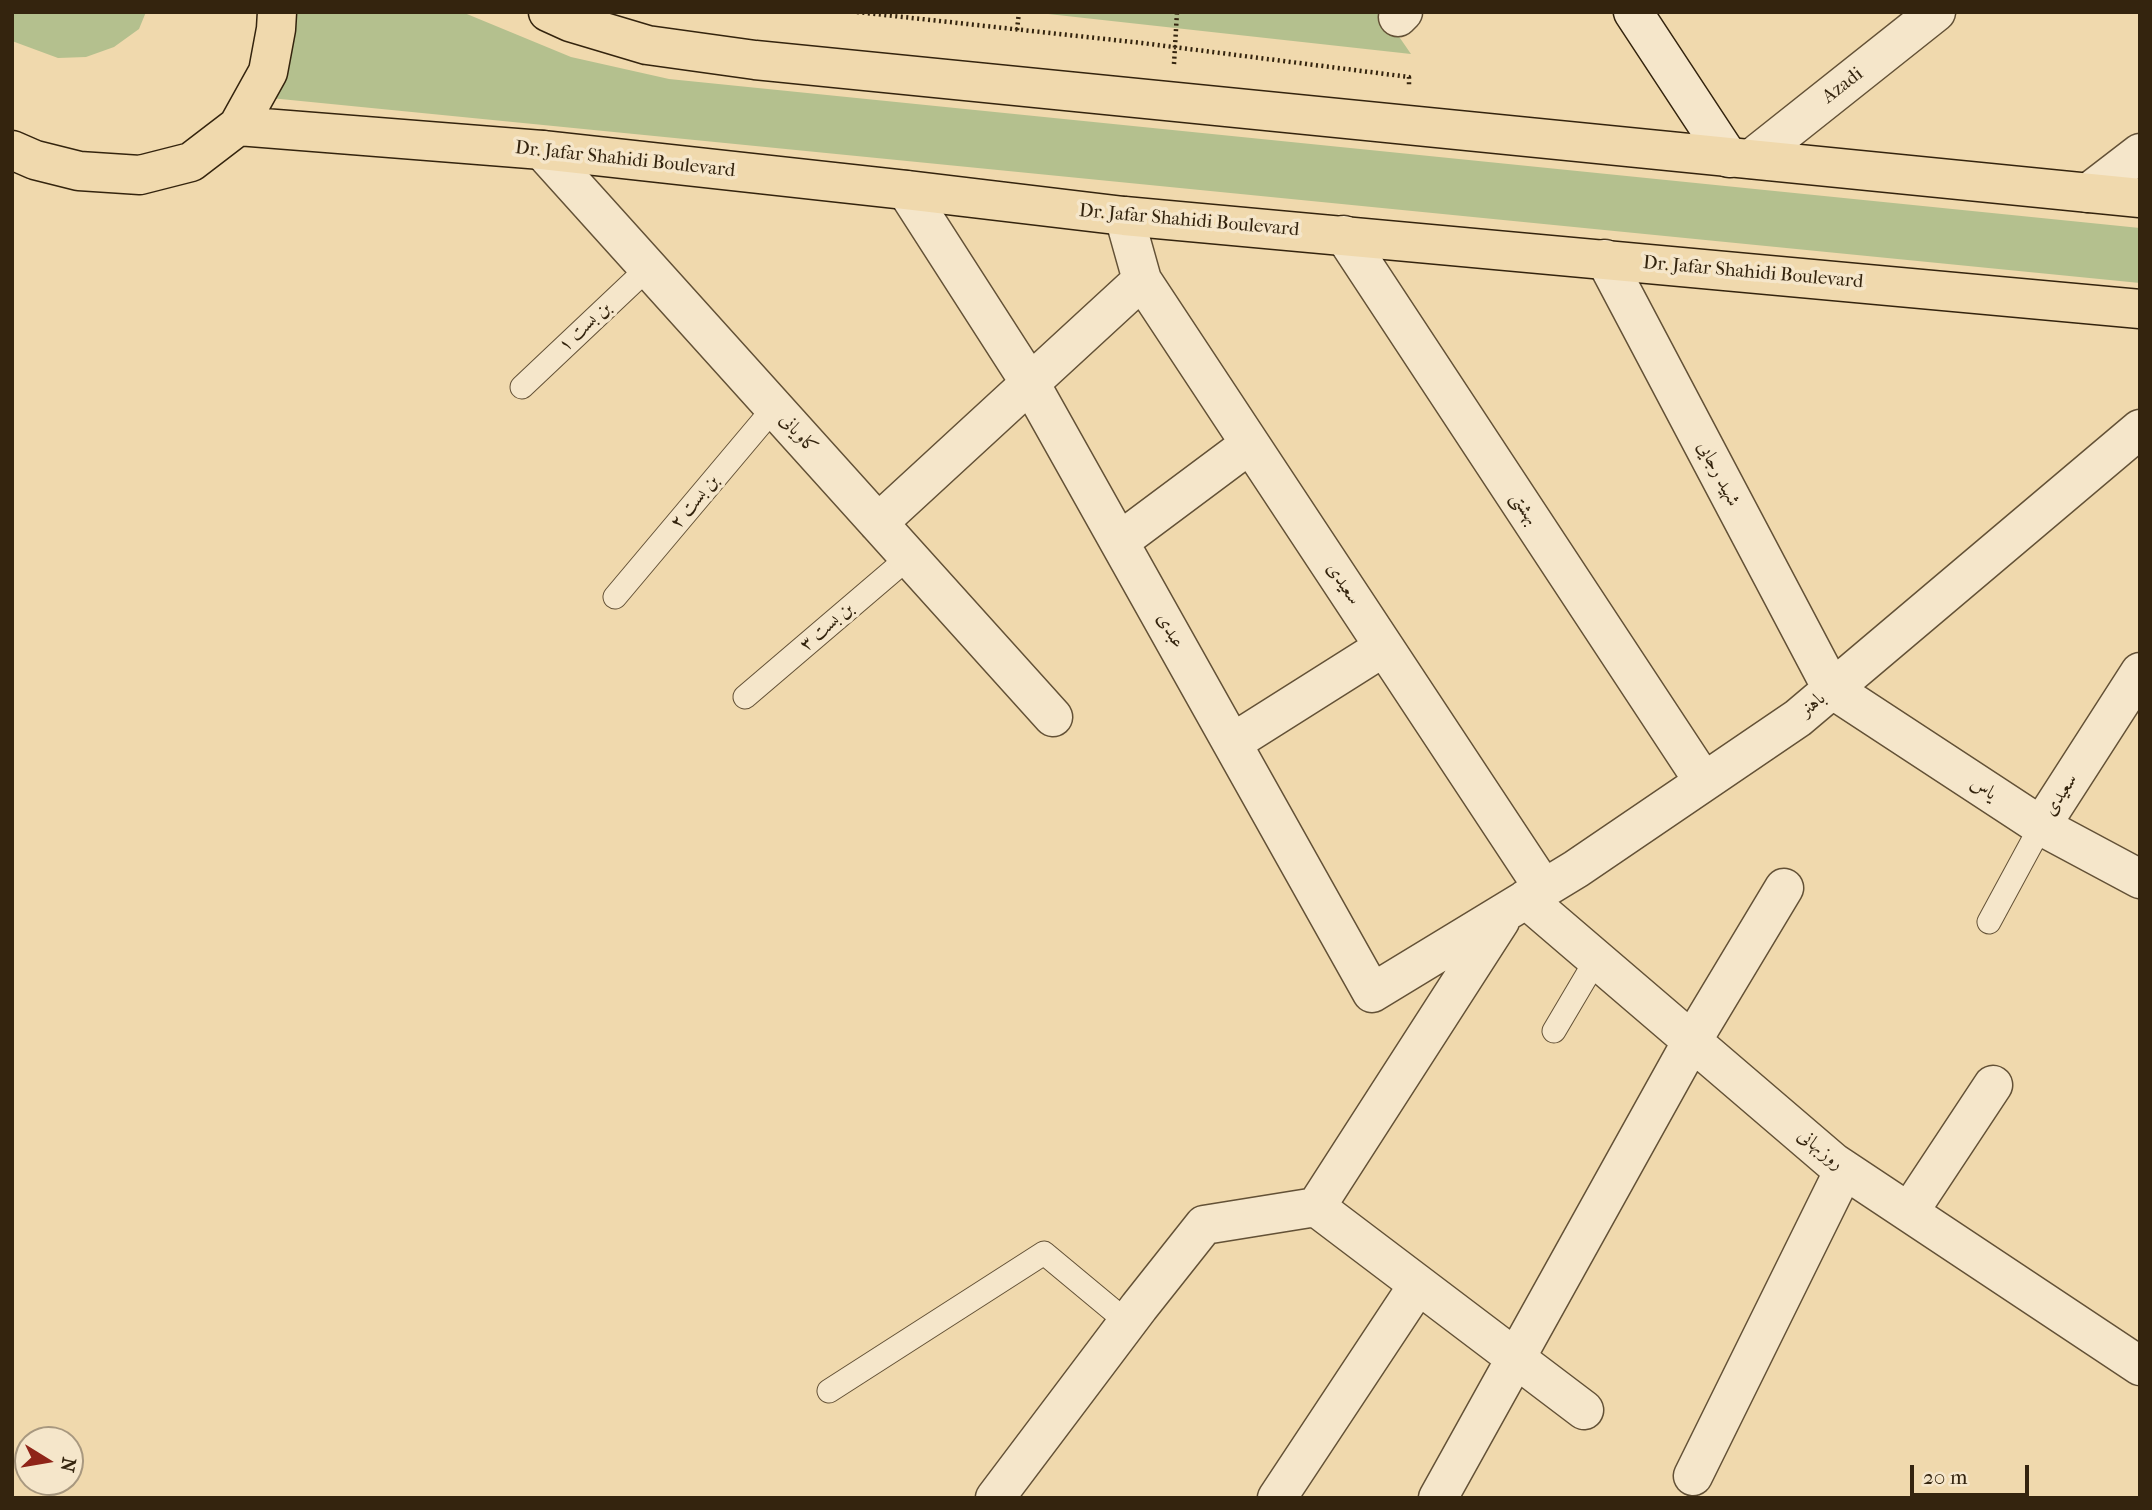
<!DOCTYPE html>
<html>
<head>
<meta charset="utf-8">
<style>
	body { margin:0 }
	#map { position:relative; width:2152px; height:1510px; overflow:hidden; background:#f0d9ad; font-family:"IM FELL French Canon",serif }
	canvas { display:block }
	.frame { position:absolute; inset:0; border:14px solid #34240e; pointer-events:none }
	.north { position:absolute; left:14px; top:1426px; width:70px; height:70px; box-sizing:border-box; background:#f5e6ca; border:2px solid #a8987f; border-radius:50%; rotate:101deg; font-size:19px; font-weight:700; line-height:28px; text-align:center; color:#34240e }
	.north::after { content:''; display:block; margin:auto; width:24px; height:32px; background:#8f2418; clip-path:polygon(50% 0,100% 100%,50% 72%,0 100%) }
	.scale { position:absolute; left:1910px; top:1465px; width:119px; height:32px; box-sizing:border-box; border:4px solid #34240e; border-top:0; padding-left:9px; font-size:21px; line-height:24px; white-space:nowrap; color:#34240e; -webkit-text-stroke:5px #f5e6ca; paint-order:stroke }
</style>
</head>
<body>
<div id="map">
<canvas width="2152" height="1510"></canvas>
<div class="frame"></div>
<div class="north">N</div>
<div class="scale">20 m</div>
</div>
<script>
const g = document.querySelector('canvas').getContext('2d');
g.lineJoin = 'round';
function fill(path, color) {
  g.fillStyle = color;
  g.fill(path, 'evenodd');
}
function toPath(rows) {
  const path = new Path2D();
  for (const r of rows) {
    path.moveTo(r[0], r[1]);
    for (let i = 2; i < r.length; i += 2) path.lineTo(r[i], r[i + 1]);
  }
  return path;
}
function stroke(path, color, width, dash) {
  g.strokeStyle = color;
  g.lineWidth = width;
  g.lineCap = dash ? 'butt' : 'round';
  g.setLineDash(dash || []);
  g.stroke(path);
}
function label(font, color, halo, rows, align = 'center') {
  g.font = font + ' "IM FELL French Canon",Amiri,serif';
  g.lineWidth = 7;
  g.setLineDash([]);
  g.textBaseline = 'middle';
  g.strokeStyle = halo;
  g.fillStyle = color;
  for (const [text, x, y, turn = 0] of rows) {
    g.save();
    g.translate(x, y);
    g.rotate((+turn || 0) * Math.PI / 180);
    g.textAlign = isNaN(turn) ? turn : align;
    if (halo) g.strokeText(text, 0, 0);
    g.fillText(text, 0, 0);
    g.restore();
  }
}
const green = toPath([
	[12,12,146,12,139,29,114,47,86,57,58,58,12,41],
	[266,12,462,12,571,57,669,79,2140,228,2140,283,240,95,259,48],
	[1030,12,1382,12,1411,54]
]);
const path = toPath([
	[857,12,1142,43,1409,77,1409,87],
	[1017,30,1019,12],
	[1174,64,1177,12]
]);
const lane = toPath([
	[522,387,648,268],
	[615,597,774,408],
	[745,697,909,557],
	[1989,922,2041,826],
	[1554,1031,1596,960],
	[829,1391,1044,1253,1127,1322]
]);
const street = toPath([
	[1398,17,1403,12],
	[542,150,1053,717],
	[1751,159,1936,12],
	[906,190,1030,383,1372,993,1576,869,1798,718,2140,429],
	[2088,193,2140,153],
	[1344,235,1704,782],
	[1605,259,1832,689,2041,826,2140,879],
	[1142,280,1544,889],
	[878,523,1142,280,1124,216],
	[1120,541,1250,444],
	[1232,743,1384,647],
	[2041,826,2140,672],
	[1526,899,1833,1162,2140,1366],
	[1500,921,1316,1207,1584,1410],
	[1909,1212,1993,1085],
	[1693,1476,1844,1170],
	[995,1498,1139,1307,1204,1225,1316,1207],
	[1277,1498,1418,1285],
	[1438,1498,1692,1041,1784,888]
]);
const secondary = toPath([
	[1633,12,1729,158]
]);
const primary = toPath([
	[548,12,570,22,647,45,755,60,2140,198],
	[238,126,542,150,906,190,1124,216,2140,309],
	[12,150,35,160,79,171,140,175,191,162,238,126,268,72,276,29,277,12]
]);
const streetNames = [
	["Azadi",1843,86,-38],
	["Dr. Jafar Shahidi Boulevard",625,160,6],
	["Dr. Jafar Shahidi Boulevard",1189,221,5],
	["Dr. Jafar Shahidi Boulevard",1753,273,5],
	["بن بست ۱",585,327,-43],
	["کاویانی",798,434,48],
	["شهید رجایی",1718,474,62],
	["بن بست ۲",695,502,-50],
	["بهشتی",1524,509,57],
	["سعیدی",1343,584,57],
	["بن بست ۳",827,627,-41],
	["عبدی",1170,631,61],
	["باهنر",1813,705,-40],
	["یاس",1983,789,33],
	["سعیدی",2061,795,-57],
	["روزبهانی",1820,1150,39]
];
fill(green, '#b4c08e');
stroke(lane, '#635136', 25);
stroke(street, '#635136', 41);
stroke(secondary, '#34240e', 41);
stroke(primary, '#34240e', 41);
stroke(path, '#34240e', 4.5, [2, 3.5]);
stroke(lane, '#f5e6ca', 23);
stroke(street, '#f5e6ca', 38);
stroke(secondary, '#f5e6ca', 38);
stroke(primary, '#f0d9ad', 38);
label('19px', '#34240e', '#f5e6ca', streetNames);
</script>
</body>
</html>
